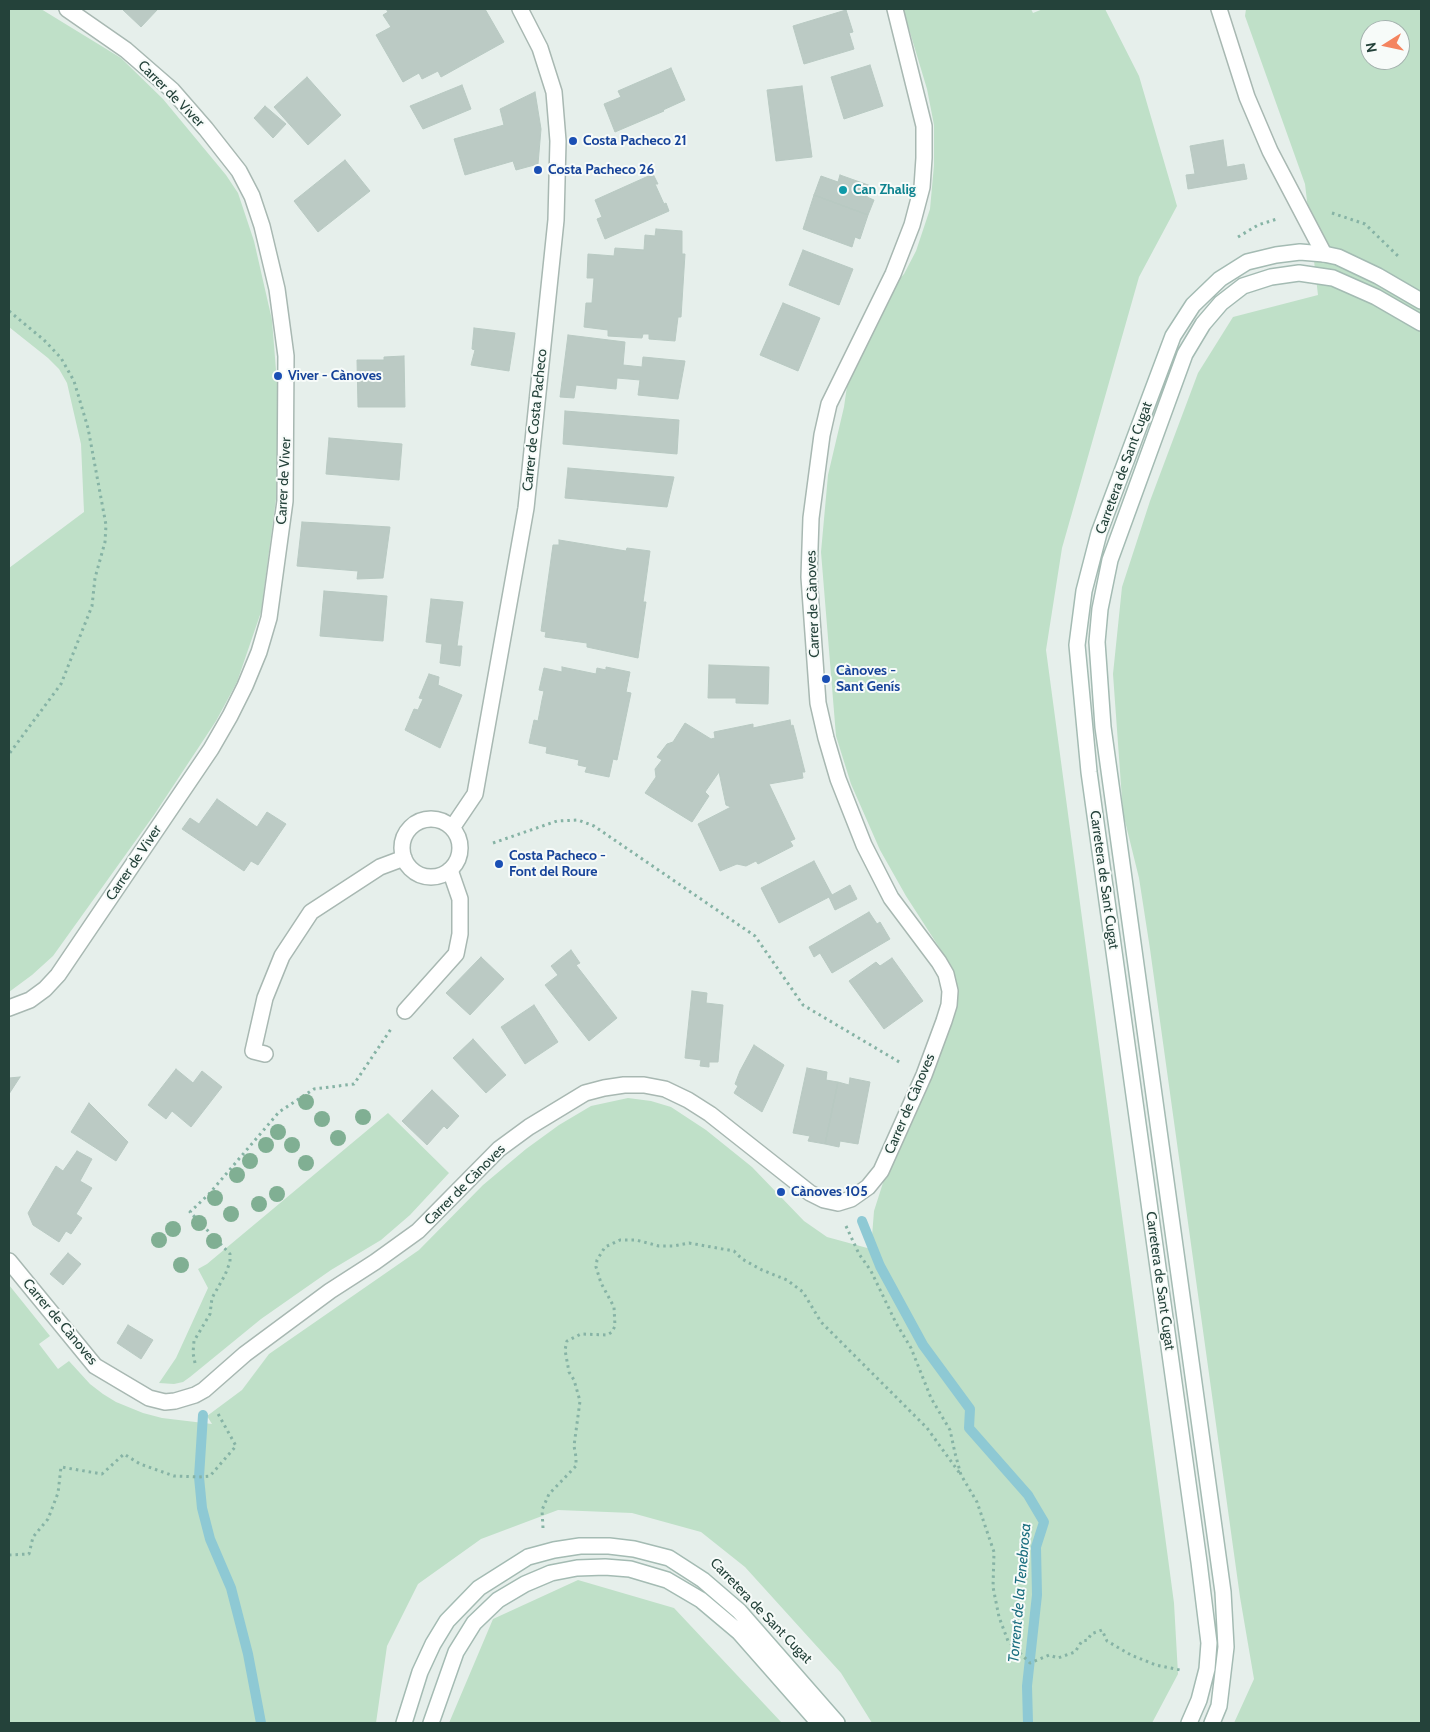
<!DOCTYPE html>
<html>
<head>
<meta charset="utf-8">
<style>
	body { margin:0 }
	#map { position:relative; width:1430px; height:1732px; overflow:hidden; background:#e6efeb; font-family:Cabin,sans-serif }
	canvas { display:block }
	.frame { position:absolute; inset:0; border:10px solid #24423a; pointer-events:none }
	.north { position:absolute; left:1360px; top:20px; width:50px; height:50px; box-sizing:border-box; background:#f7fbf9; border:1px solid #a3b1ad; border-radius:50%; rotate:260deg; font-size:14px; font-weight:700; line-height:20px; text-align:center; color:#24423a }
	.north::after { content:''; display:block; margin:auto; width:18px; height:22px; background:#f4845f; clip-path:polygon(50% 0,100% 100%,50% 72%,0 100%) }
</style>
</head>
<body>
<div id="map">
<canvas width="1430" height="1732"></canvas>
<div class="frame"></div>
<div class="north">N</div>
</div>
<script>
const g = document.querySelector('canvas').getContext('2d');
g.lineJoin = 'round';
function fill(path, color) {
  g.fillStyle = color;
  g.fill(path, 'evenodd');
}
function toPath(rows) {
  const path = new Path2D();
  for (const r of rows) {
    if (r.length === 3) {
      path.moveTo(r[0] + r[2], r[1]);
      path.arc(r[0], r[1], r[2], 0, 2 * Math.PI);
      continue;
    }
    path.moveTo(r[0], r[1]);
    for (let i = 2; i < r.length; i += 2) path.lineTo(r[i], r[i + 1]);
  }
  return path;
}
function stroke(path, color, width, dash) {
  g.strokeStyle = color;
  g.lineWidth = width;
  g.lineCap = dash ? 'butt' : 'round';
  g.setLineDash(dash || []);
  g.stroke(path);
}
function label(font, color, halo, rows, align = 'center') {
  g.font = font + ' Cabin,sans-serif';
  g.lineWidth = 4;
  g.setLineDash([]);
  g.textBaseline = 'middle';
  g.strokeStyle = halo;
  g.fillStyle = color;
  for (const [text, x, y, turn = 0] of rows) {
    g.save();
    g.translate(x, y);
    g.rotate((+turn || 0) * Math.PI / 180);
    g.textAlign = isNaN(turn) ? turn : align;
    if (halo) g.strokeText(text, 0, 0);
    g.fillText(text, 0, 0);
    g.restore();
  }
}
const green = toPath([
	[9,9,41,9,121,58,163,99,226,175,238,193,254,241,272,320,279,408,276,499,261,612,237,682,216,721,154,815,53,956,32,975,9,992,9,568,84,512,81,444,67,383,59,369,48,358,9,327],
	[903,9,1031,9,1033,13,1043,9,1105,9,1139,76,1177,206,1139,277,1062,548,1046,650,1174,1603,1178,1674,1152,1723,872,1723,841,1673,745,1567,701,1532,632,1513,558,1510,481,1539,418,1584,387,1646,376,1723,9,1723,9,1285,50,1336,39,1344,58,1369,69,1361,90,1384,103,1394,116,1402,143,1413,162,1418,212,1424,207,1416,242,1390,269,1354,419,1250,483,1185,526,1149,559,1125,591,1106,628,1098,651,1101,671,1107,706,1130,752,1167,804,1221,827,1237,871,1249,874,1211,888,1167,918,1092,953,1019,957,996,956,981,946,958,906,896,880,850,851,784,836,736,821,552,828,475,844,407,850,365,888,291,904,274,916,251,930,209,934,165,934,125,927,89],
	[1246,9,1421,9,1421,1723,1234,1723,1254,1679,1240,1597,1150,949,1139,878,1123,813,1113,674,1122,587,1150,501,1198,373,1233,317,1318,295,1305,184,1245,16],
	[1370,30,1400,30,1400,60,1370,60],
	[388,1113,449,1173,410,1215,381,1240,331,1270,261,1319,190,1377,183,1382,174,1384,159,1383,176,1358,208,1288,198,1269,207,1264],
	[578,1580,674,1608,782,1723,449,1723,493,1619]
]);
const stream = toPath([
	[862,1221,880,1266,923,1345,970,1409,969,1428,1028,1495,1044,1522,1036,1547,1037,1595,1027,1686,1028,1723],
	[203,1415,199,1477,202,1508,210,1539,231,1588,248,1654,261,1723]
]);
const building = toPath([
	[122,9,158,9,141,27,122,9],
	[386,9,485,9,504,42,441,77,438,71,422,79,419,73,403,82,376,35,391,27,383,15,388,12,386,9],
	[846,10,853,32,849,33,854,49,804,64,793,26,846,10],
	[870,65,883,106,844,119,831,77,870,65],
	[671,68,685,100,663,110,664,111,615,132,604,104,621,97,618,91,671,68],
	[307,77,341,115,308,145,274,107,307,77],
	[462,85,471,109,423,129,410,106,462,85],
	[802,86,812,157,776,161,767,90,802,86],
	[535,92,541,129,538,164,516,170,513,161,465,175,454,139,504,125,500,109,535,92],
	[265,106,286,124,273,138,254,118,265,106],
	[1223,140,1227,167,1244,164,1247,179,1188,189,1186,175,1195,174,1190,146,1223,140],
	[345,160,370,191,318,232,294,201,345,160],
	[653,174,658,184,655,184,664,204,666,203,669,211,605,239,597,219,602,217,595,200,653,174],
	[840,175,871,186,867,197,874,200,868,215,814,195,821,176,838,182,840,175],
	[814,195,868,215,860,239,855,237,852,247,803,229,814,195],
	[656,229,682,231,682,254,685,254,681,317,678,317,675,341,649,339,649,334,643,334,642,338,608,336,608,330,584,327,586,303,592,303,594,278,587,278,588,254,614,256,615,248,644,250,645,235,655,236,656,229],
	[803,250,853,269,839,305,789,285,803,250],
	[783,303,820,318,798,371,760,355,783,303],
	[474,328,515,333,509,371,471,365,475,350,472,349,474,328],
	[568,335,625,342,623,365,642,367,643,357,685,361,678,399,638,395,640,380,617,378,616,389,576,385,574,398,560,397,568,335],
	[404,356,405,407,358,407,357,360,384,360,384,357,404,356],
	[565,411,679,420,677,454,563,444,565,411],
	[329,438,402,444,399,480,326,474,329,438],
	[568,468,674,477,667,507,565,498,568,468],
	[302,522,390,527,383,578,357,579,358,571,297,566,302,522],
	[559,540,626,551,627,548,650,551,643,602,646,602,638,658,587,647,587,643,545,637,546,632,541,631,553,545,559,545,559,540],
	[324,591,387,596,383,641,320,636,324,591],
	[431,599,463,602,457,646,462,646,460,666,440,663,442,644,426,642,431,599],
	[709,665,769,667,768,704,736,703,736,698,708,698,709,665],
	[562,667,596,674,597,668,606,670,606,667,630,672,626,692,631,693,617,760,613,759,609,777,585,772,587,767,578,765,579,760,546,753,547,747,529,743,534,720,538,721,542,700,544,691,539,690,544,668,562,672,562,667],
	[429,674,439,677,438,685,462,695,440,748,405,730,414,709,418,710,423,699,419,698,429,674],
	[790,720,791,726,793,725,805,772,802,772,803,778,769,784,795,839,790,841,793,846,758,864,756,861,746,866,737,864,720,871,698,824,731,807,726,805,719,772,705,792,709,796,692,822,645,793,656,777,655,769,662,760,657,757,667,744,673,742,685,723,711,739,715,738,714,732,753,724,753,728,790,720],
	[217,799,257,827,267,812,286,824,258,865,251,861,244,871,182,829,190,818,199,824,217,799],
	[814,861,832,895,850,885,857,899,835,910,829,897,779,923,761,888,814,861],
	[869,912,877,924,880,922,890,939,832,973,820,953,814,957,809,947,869,912],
	[571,950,580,963,576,965,617,1018,589,1041,545,985,558,975,551,966,571,950],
	[481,957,504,979,470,1015,446,993,481,957],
	[892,958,923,1001,884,1029,849,981,876,962,880,966,892,958],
	[692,991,707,993,706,1003,723,1005,718,1062,709,1062,709,1067,700,1066,701,1060,685,1058,692,991],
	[534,1005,558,1042,525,1064,501,1027,534,1005],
	[473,1039,506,1075,486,1093,453,1058,473,1039],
	[754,1045,784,1065,762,1112,734,1093,738,1086,735,1084,740,1071,754,1045],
	[807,1068,827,1072,826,1080,838,1082,825,1144,808,1141,810,1136,793,1133,807,1068],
	[176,1069,193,1083,202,1071,222,1087,191,1127,172,1111,166,1119,148,1105,176,1069],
	[20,1077,9,1094,9,1078,20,1077],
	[850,1078,870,1082,858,1144,840,1141,839,1147,825,1144,838,1082,849,1085,850,1078],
	[432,1090,459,1116,447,1129,444,1126,427,1145,402,1121,432,1090],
	[89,1103,128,1142,116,1161,71,1132,89,1103],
	[77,1151,92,1159,80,1181,92,1188,76,1214,82,1218,71,1234,66,1231,59,1242,33,1225,28,1213,56,1166,63,1171,77,1151],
	[68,1253,81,1264,63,1285,50,1274,68,1253],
	[128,1325,153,1340,141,1359,117,1343,128,1325]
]);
const path = toPath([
	[1332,213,1365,224,1398,256],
	[1238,237,1258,225,1277,219],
	[9,311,44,340,61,358,74,381,88,428,106,525,105,542,95,578,92,606,61,684,9,754],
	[493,843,557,821,578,820,594,826,755,936,803,1005,901,1063],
	[846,1226,859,1254,871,1271,896,1323,911,1348,931,1398,950,1430,955,1453,961,1475,977,1502,994,1552,993,1587,999,1617,1008,1641,1030,1663,1049,1655,1058,1658,1075,1652,1082,1641,1088,1640,1091,1634,1102,1630,1107,1641,1131,1655,1156,1665,1180,1670],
	[195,1363,193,1353,194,1341,210,1314,212,1298,225,1275,230,1262,230,1254,190,1212,209,1194,279,1112,314,1089,354,1084,391,1029],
	[543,1528,542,1510,549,1494,576,1466,576,1457,574,1446,580,1401,574,1380,569,1372,565,1350,567,1341,581,1334,607,1335,612,1332,615,1326,614,1307,601,1283,596,1267,597,1260,605,1247,620,1240,636,1240,659,1246,674,1246,689,1243,734,1251,742,1259,762,1270,787,1280,803,1292,821,1322,927,1428,961,1475],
	[9,1555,29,1554,33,1537,48,1519,58,1493,61,1467,102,1474,124,1454,140,1464,174,1476,199,1477,210,1476,236,1446,217,1412]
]);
const lane = toPath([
	[1219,9,1247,97,1270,151,1324,254],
	[405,1011,456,954,460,934,460,899,450,870]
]);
const street = toPath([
	[431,848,29],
	[452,828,475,794,526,508,556,220,558,141,554,92,540,48,520,9],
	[9,1008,30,1000,45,989,58,975,211,749,230,716,245,686,259,652,269,618,285,501,286,356,277,289,262,226,252,196,239,171,206,129,172,90,126,50,67,9],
	[265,1054,253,1051,265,998,282,956,311,912,380,867,404,858],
	[9,1261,95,1366,149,1398,165,1402,175,1401,195,1395,204,1390,245,1354,330,1291,375,1262,418,1231,499,1149,529,1127,585,1093,604,1088,624,1085,644,1085,665,1089,688,1100,710,1114,810,1193,824,1200,838,1203,851,1199,868,1187,881,1171,924,1075,944,1021,949,1005,950,991,946,974,939,962,891,898,864,845,838,779,826,738,818,703,809,577,811,518,822,435,829,404,893,274,912,225,922,187,924,158,924,126,895,9]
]);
const secondary = toPath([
	[404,1723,420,1672,433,1644,447,1621,479,1588,528,1557,554,1550,580,1546,609,1546,634,1549,669,1558,703,1580,739,1611,837,1723],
	[431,1723,456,1652,474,1623,498,1600,525,1584,551,1573,577,1568,605,1567,630,1569,667,1580,701,1600,739,1632,819,1723],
	[1189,1723,1199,1700,1207,1669,1209,1643,1199,1562,1089,772,1077,645,1084,591,1099,533,1173,336,1193,305,1220,279,1247,262,1276,255,1300,252,1324,254,1338,257,1378,276,1421,301],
	[1212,1723,1219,1706,1226,1647,1223,1592,1103,727,1097,642,1100,609,1110,560,1185,354,1203,324,1221,303,1243,286,1271,277,1299,273,1333,278,1376,297,1421,323]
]);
const trees = [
	[306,1102],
	[363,1117],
	[322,1119],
	[278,1132],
	[338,1138],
	[266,1145],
	[292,1145],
	[250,1161],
	[306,1163],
	[237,1175],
	[277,1194],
	[215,1198],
	[259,1204],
	[231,1214],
	[199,1223],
	[173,1229],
	[159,1240],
	[214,1241],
	[181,1265]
];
const markers = [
	[573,141,5,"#1a4fb4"],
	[538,170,5,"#1a4fb4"],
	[843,190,5,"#0f9aa8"],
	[278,376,5,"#1a4fb4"],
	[826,679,5,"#1a4fb4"],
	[499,864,5,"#1a4fb4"],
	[781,1192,5,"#1a4fb4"]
];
const streetNames = [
	["Carrer de Viver",171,94,45],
	["Carrer de Costa Pacheco",535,420,-84],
	["Carretera de Sant Cugat",1124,468,-70],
	["Carrer de Viver",284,481,-87],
	["Carrer de Cànoves",813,604,-92],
	["Carrer de Viver",134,863,-56],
	["Carretera de Sant Cugat",1104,880,82],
	["Carrer de Cànoves",910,1104,-67],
	["Carrer de Cànoves",465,1185,-45],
	["Carretera de Sant Cugat",1160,1281,82],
	["Carrer de Cànoves",60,1322,50],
	["Carretera de Sant Cugat",761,1611,46]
];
const transitNames = [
	["Costa Pacheco 21",583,141],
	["Costa Pacheco 26",548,170],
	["Viver - Cànoves",288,376],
	["Cànoves -",836,671],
	["Sant Genís",836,687],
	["Costa Pacheco -",509,856],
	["Font del Roure",509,872],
	["Cànoves 105",791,1192]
];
const cultureNames = [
	["Can Zhalig",853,190]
];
const waterNames = [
	["Torrent de la Tenebrosa",1020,1593,-85]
];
fill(green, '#bfe0c8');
stroke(stream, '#8ec9d4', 10);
fill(building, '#bbcac4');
stroke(building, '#b8c9c2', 1);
stroke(lane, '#a8b8b2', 18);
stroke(street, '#a8b8b2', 18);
stroke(secondary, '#a4bbb3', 18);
stroke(path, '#86b3a5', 3, [2.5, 4]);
stroke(lane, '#fff', 15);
stroke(street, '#fff', 15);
stroke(secondary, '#fff', 15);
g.fillStyle = '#80af93';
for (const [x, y] of trees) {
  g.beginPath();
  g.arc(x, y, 8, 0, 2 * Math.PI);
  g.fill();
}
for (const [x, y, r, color] of markers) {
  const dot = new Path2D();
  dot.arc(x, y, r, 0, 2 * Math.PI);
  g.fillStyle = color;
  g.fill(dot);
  stroke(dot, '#f7fbf9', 2);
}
label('14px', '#24423a', '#f7fbf9', streetNames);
label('bold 14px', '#164399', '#f7fbf9', transitNames, 'left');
label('bold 14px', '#0d838f', '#f7fbf9', cultureNames, 'left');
label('italic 15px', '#1c6f80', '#f7fbf9', waterNames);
</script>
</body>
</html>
